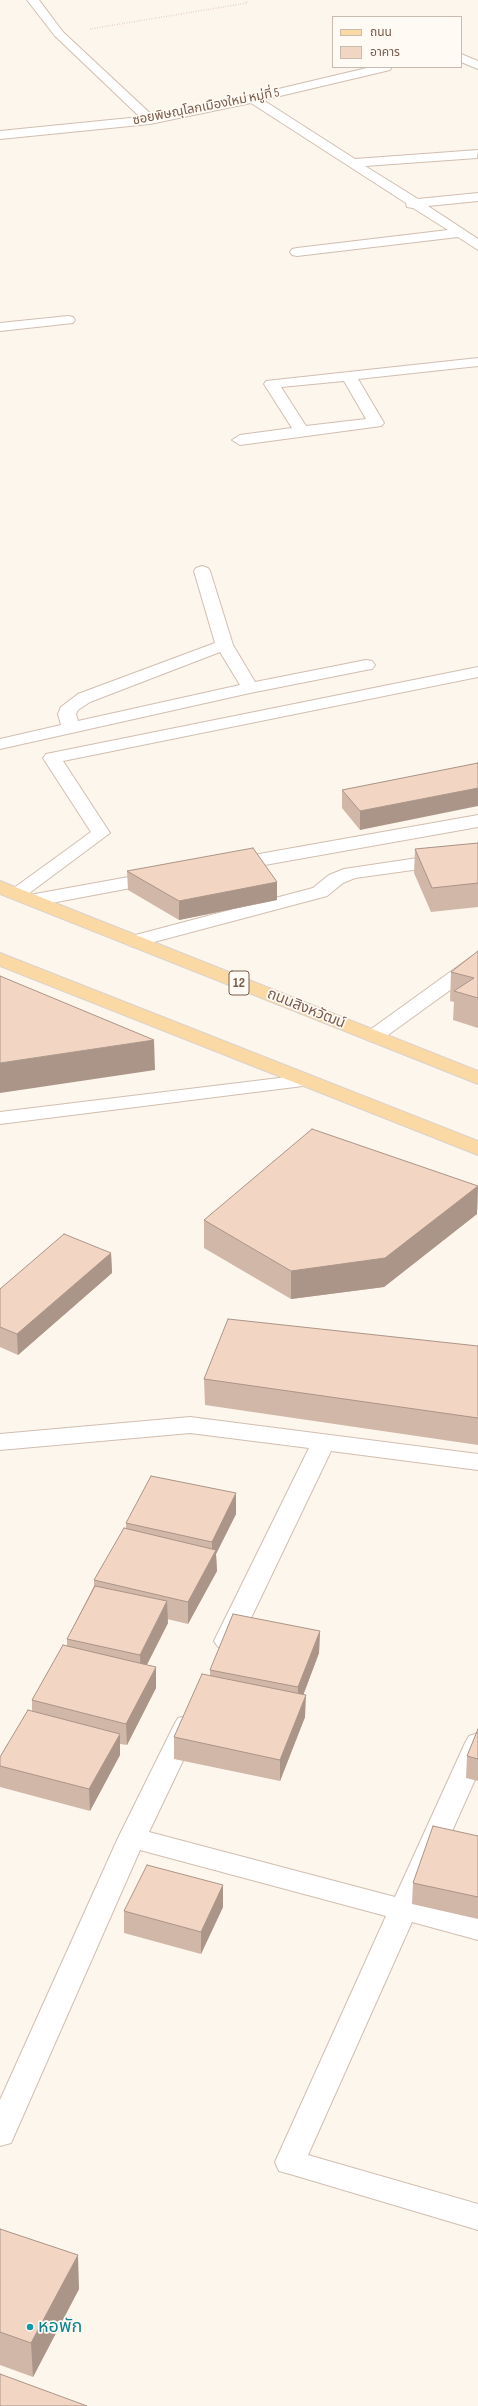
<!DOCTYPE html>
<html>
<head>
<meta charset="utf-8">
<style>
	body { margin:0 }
	#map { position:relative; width:478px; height:2406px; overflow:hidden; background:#fdf6ec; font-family:"Sofia Sans Condensed","Noto Sans Thai",sans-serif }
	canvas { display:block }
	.legend { position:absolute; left:332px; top:16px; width:130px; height:52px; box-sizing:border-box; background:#fffaf3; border:1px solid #cabbb1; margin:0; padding:5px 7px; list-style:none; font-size:12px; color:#7a5c4d }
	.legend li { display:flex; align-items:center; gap:8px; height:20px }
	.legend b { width:20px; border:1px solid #cabbb1 }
</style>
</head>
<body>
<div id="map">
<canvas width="478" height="2406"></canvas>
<ul class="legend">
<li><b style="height:5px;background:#fbd9a5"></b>ถนน</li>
<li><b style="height:11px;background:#f3d5c3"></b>อาคาร</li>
</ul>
</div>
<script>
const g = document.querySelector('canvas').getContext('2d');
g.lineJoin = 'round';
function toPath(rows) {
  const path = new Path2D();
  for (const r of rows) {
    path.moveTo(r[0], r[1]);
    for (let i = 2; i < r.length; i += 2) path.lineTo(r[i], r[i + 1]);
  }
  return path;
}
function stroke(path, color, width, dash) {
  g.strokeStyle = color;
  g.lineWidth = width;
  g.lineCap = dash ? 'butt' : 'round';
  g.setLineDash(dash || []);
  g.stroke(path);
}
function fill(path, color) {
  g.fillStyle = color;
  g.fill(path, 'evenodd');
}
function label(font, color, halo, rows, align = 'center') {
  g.font = font + ' "Sofia Sans Condensed","Noto Sans Thai",sans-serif';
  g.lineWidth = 3.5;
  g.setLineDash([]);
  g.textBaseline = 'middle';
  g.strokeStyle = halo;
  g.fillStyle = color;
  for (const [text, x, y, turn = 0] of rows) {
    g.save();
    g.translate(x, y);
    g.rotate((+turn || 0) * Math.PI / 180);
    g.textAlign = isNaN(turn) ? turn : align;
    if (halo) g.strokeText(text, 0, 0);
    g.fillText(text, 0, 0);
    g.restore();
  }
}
const path = toPath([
	[90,29,247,3,246,0]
]);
const minor = toPath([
	[27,0,39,0,63,32,153,116,253,95,371,67,392,67,390,70,263,100,355,159,478,150,477,158,365,166,418,199,478,193,478,201,428,206,478,239,478,250,458,237,297,256,292,255,290,252,292,249,297,248,448,230,413,208,407,207,406,203,251,103,150,124,0,139,0,131,140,117,55,36,27,0],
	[461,54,478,61,478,69,461,62,461,54],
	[68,316,73,317,75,320,73,323,0,331,0,323,68,316],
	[478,358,478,366,358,379,384,423,381,426,240,445,232,440,240,435,292,428,264,384,266,381,478,358],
	[344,381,366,419,306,426,281,387,344,381],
	[202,566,208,568,210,571,233,645,255,682,366,660,372,661,375,665,372,669,366,670,250,693,0,749,0,739,61,725,58,714,61,707,78,694,215,643,194,571,196,568,202,566],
	[220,652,240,685,78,721,76,714,78,710,90,702,220,652],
	[478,667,478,677,63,761,110,833,24,897,17,899,10,897,7,893,91,832,43,758,46,754,478,667],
	[478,815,478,827,231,871,224,869,221,865,224,861,231,859,478,815],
	[478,849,478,861,355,878,343,883,327,896,135,947,128,945,125,941,128,937,313,888,329,875,344,869,478,849],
	[156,872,163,874,166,878,163,882,35,906,28,904,25,900,28,896,35,894,156,872],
	[478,955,478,970,381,1040,374,1042,367,1040,364,1036,367,1032,471,957,478,955],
	[304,1075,311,1077,314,1081,311,1085,0,1124,0,1112,304,1075],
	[190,1417,478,1454,478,1470,331,1451,240,1641,236,1647,227,1650,218,1647,214,1641,309,1448,190,1433,0,1450,0,1434,190,1417],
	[187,1716,196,1718,200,1725,149,1832,395,1897,465,1743,469,1736,478,1733,478,1773,420,1903,478,1918,478,1940,412,1922,308,2155,478,2204,478,2230,290,2174,279,2171,275,2162,386,1916,140,1850,15,2134,11,2143,0,2146,0,2100,118,1838,174,1725,178,1718,187,1716]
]);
const primary = toPath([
	[0,881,478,1071,478,1084,0,894,0,881],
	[0,953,478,1141,478,1155,0,966,0,953]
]);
const wall = toPath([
	[478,763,360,830,342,808,342,790],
	[478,843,478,907,431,912,414,873,415,849],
	[127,871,277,882,277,900,179,920,128,890],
	[478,951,478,1028,453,1020,454,1002,450,1001,451,972],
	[478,1186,477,1214,384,1287,291,1299,204,1248,204,1220],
	[111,1253,112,1273,18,1355,0,1347,0,1289],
	[478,1346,478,1445,205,1405,204,1379],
	[236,1493,236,1514,216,1554,217,1571,188,1624,167,1619,168,1623,147,1665,156,1688,127,1745,120,1744,120,1755,90,1811,0,1787,0,1757,32,1711,32,1700,67,1646,67,1639,94,1586,94,1580,126,1528,126,1523],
	[320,1631,319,1653,303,1695,305,1717,280,1781,174,1759,174,1737,210,1675,210,1670],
	[478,1729,478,1781,466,1778,467,1756],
	[478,1836,478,1919,412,1904,413,1883],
	[223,1885,223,1907,201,1954,124,1933,124,1911],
	[0,2229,79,2289,33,2377,0,2365]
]);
const shadedWall = toPath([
	[478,788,478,806,360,830,360,811],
	[277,882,277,900,179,920,179,901],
	[154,1040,155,1070,0,1093,0,1063],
	[478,1186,477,1214,384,1287,291,1299,291,1271],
	[111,1253,112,1273,18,1355,17,1334],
	[236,1493,236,1514,216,1554,217,1571,188,1624,188,1602,212,1557,212,1542],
	[167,1601,168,1623,141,1676,140,1655],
	[320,1631,319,1653,298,1709,298,1687],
	[156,1667,156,1688,127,1745,126,1724],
	[306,1695,305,1717,280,1781,280,1760],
	[120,1734,120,1755,90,1811,89,1789],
	[223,1885,223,1907,201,1954,201,1932],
	[78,2255,79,2289,33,2377,31,2343]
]);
const building = toPath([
	[478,763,478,788,360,811,342,790,478,763],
	[478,843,478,883,432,888,415,849,478,843],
	[253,848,277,882,179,901,127,871,253,848],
	[478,951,478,998,454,991,474,978,451,972,478,951],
	[0,976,154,1040,0,1063,0,976],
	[312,1129,478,1186,385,1258,291,1271,204,1220,312,1129],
	[64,1234,111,1253,17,1334,0,1327,0,1289,64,1234],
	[228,1319,478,1346,478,1418,204,1379,228,1319],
	[151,1476,236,1493,212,1542,126,1523,151,1476],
	[124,1528,216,1550,188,1602,94,1580,124,1528],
	[95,1586,167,1601,140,1655,67,1639,95,1586],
	[233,1614,320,1631,298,1687,210,1670,233,1614],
	[63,1645,156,1667,126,1724,32,1700,63,1645],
	[202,1674,306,1695,280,1760,174,1737,202,1674],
	[28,1710,120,1734,89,1789,0,1766,0,1757,28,1710],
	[478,1729,478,1759,467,1756,478,1729],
	[433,1826,478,1836,478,1897,413,1883,433,1826],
	[147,1865,223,1885,201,1932,124,1911,147,1865],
	[0,2229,78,2255,31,2343,0,2332,0,2229],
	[0,2374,87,2406,0,2406,0,2374]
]);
const markers = [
	[30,2327,4,"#0f9aa8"]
];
const farStreetnames = [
	["ซอยพิษณุโลกเมืองใหม่ หมู่ที่ 5",206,107,-11]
];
const shields = [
	[239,983,20]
];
const shieldNames = [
	["12",239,983]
];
const streetNames = [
	["ถนนสิงหวัฒน์",306,1009,22]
];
const nearCulturenames = [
	["หอพัก",38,2327]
];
stroke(minor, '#d1beb0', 2);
stroke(primary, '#dad1cd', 2);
stroke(path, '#d9b8a5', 1.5, [0.5, 2]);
fill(minor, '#fff');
fill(primary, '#fbd9a5');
fill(wall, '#d1b7a8');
fill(shadedWall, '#aa9588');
fill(building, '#f3d5c3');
stroke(building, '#aa9588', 1);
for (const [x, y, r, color] of markers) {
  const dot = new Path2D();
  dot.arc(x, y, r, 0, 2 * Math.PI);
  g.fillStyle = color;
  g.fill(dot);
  stroke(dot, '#fffaf3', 1.5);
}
label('13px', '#7a5c4d', '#fffaf3', farStreetnames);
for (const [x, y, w] of shields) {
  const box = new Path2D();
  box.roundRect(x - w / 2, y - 12, w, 24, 3);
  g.fillStyle = '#fffaf3';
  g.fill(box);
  stroke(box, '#7a5c4d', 1);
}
label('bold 14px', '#7a5c4d', null, shieldNames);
label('15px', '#7a5c4d', '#fffaf3', streetNames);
label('18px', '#0d838f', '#fffaf3', nearCulturenames, 'left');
</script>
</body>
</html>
